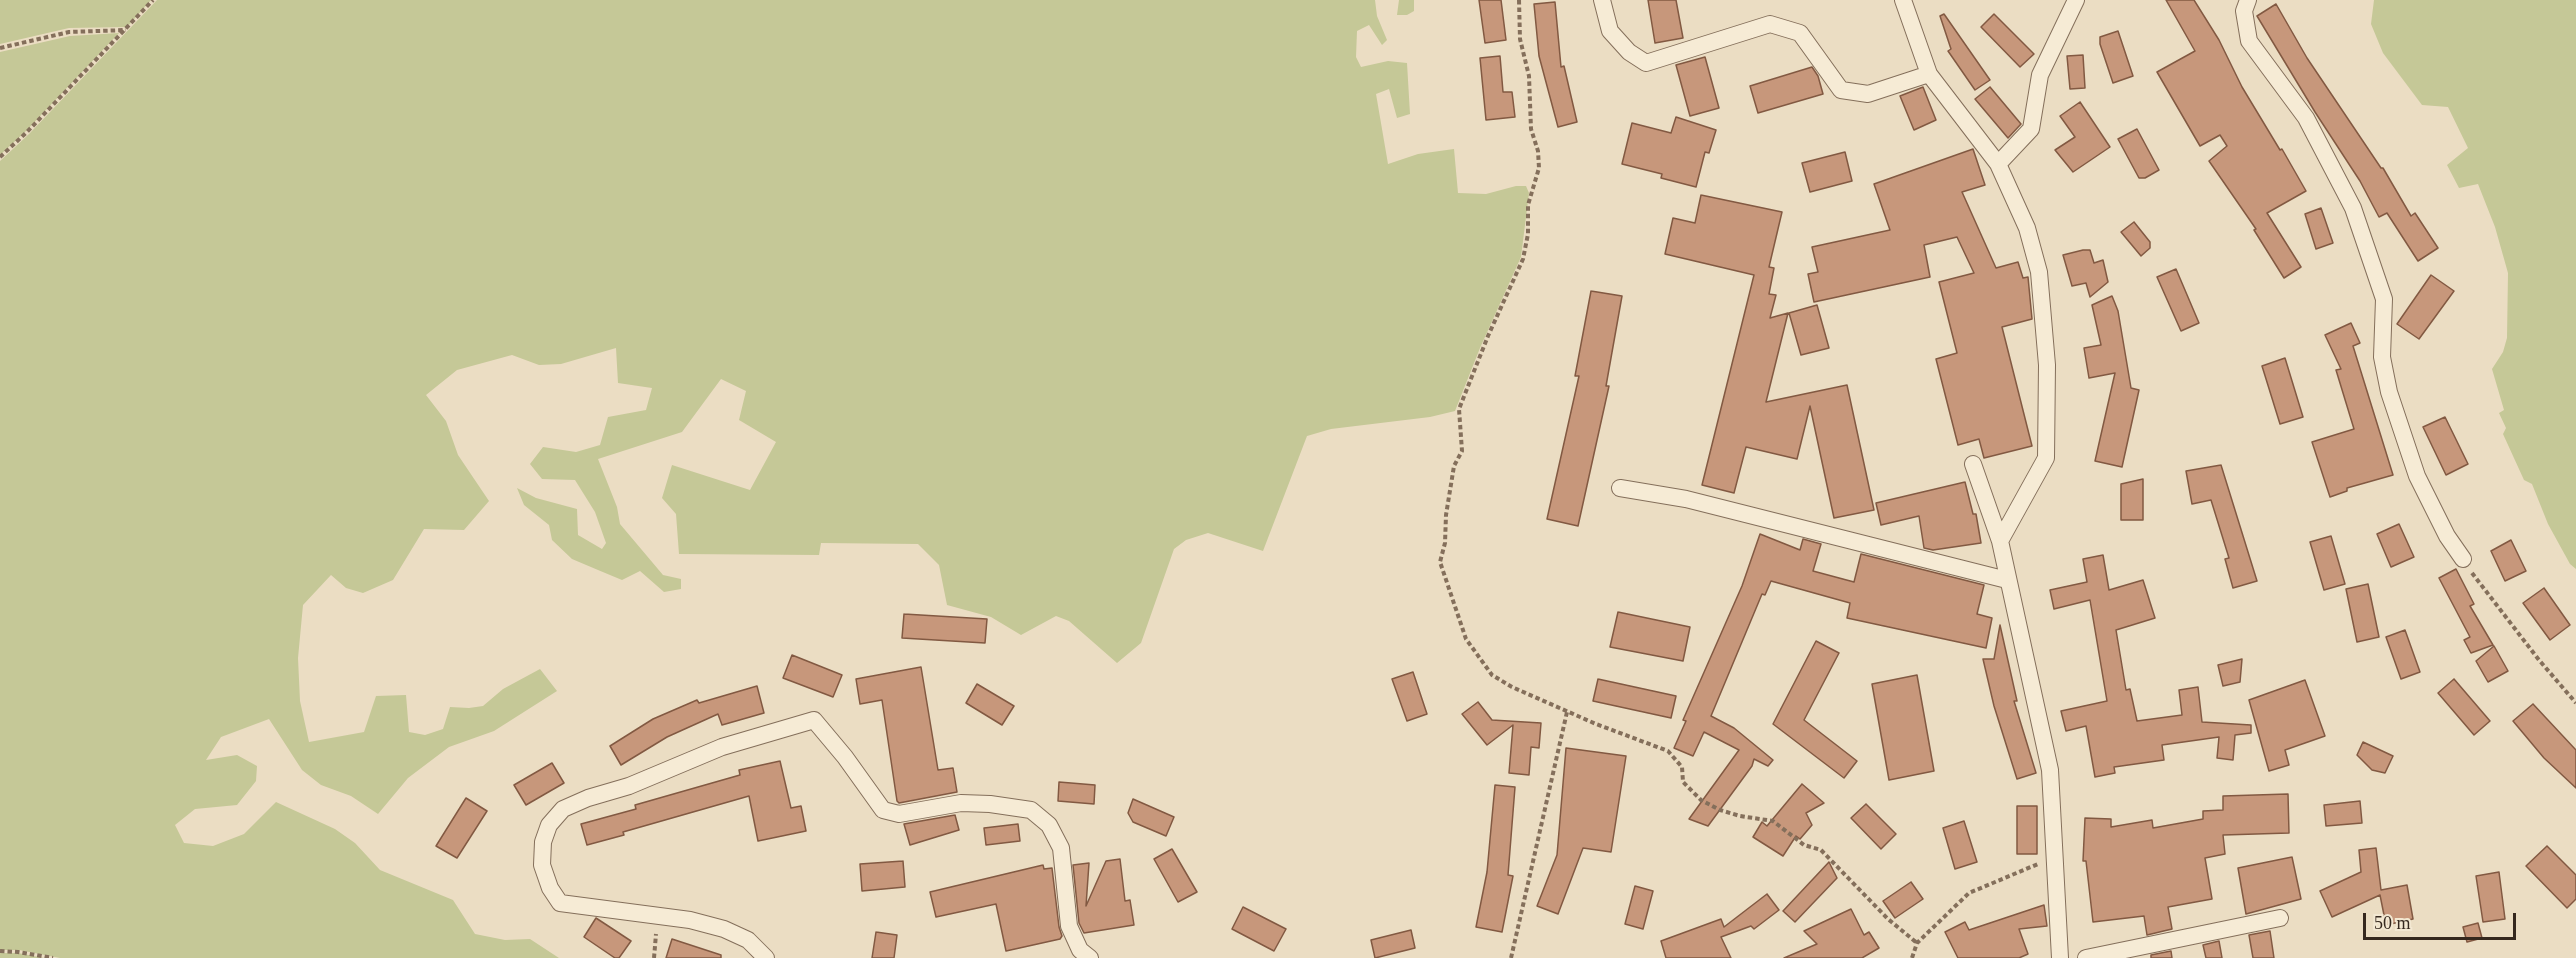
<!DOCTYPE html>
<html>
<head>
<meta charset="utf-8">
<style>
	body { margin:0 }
	#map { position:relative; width:2576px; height:958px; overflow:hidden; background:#ebddc3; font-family:Georgia,serif }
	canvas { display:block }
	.scale { position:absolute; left:2363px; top:913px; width:153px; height:27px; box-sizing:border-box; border:3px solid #35281e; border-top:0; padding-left:8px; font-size:18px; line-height:21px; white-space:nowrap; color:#35281e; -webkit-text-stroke:4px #f3e8d2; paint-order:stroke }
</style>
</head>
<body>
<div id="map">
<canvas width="2576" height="958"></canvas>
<div class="scale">50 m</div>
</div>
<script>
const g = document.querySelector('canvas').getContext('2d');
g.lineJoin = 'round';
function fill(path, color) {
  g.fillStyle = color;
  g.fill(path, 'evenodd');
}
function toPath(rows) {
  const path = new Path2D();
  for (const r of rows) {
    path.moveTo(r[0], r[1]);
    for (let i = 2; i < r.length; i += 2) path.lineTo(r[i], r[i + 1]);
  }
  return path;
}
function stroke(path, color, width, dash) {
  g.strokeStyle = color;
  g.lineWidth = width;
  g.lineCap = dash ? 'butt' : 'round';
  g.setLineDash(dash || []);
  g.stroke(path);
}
const green = toPath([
	[0,0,151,0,127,27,69,28,0,44],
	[157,0,1375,0,1377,16,1387,40,1382,45,1369,25,1357,31,1356,57,1361,67,1388,61,1407,63,1410,114,1397,118,1389,89,1376,94,1388,164,1418,154,1454,149,1458,193,1486,194,1516,186,1526,186,1529,193,1521,257,1480,348,1455,411,1430,417,1331,429,1307,436,1263,551,1208,533,1186,540,1174,549,1141,643,1117,663,1069,621,1056,616,1021,635,991,617,947,605,939,565,918,544,821,543,819,555,679,554,676,514,662,498,672,465,750,490,776,442,739,420,746,391,721,379,682,432,598,459,617,507,620,524,663,575,681,579,681,589,664,592,640,571,622,580,598,570,572,559,552,540,549,525,524,505,517,488,536,498,577,509,578,535,602,549,606,543,595,512,575,480,542,479,530,464,543,447,576,452,600,445,608,417,646,410,652,388,618,383,616,348,561,364,539,365,512,355,457,370,426,395,446,421,458,455,489,501,464,530,424,529,393,580,363,593,346,588,331,575,303,605,298,658,300,701,309,742,364,732,376,696,406,695,409,732,425,735,443,729,450,707,469,708,483,706,503,689,540,669,557,691,494,731,449,747,408,778,378,814,351,796,321,785,302,770,269,719,221,737,206,760,237,755,257,766,256,781,237,805,195,809,175,825,184,843,213,846,244,834,276,802,335,829,355,843,380,870,453,900,475,934,505,940,530,939,559,958,60,958,19,950,0,950,0,161,29,134],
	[1399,0,1414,0,1414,11,1407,15,1397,15],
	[2374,0,2576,0,2576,569,2570,564,2548,524,2532,484,2524,480,2503,434,2506,428,2499,413,2504,410,2492,369,2503,352,2507,338,2508,273,2495,227,2478,184,2459,188,2447,165,2468,148,2448,107,2422,105,2383,53,2371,24],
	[119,33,26,131,0,155,0,52,70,36],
	[0,953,18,953,44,958,0,958]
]);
const building = toPath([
	[1479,0,1501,0,1506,40,1485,43,1479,0],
	[1648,0,1676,0,1683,38,1655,43,1648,0],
	[2166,0,2194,0,2219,40,2242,87,2280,150,2282,149,2306,191,2267,213,2301,267,2284,278,2254,230,2256,229,2209,161,2227,146,2220,135,2200,146,2157,72,2195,51,2166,0],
	[1555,2,1561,67,1564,66,1577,122,1558,127,1539,56,1534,4,1555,2],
	[2276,4,2307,58,2381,168,2383,168,2411,216,2415,213,2438,248,2418,261,2387,213,2379,217,2360,181,2315,112,2257,16,2276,4],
	[1944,14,1990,80,1975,90,1948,51,1951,49,1940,16,1944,14],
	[1994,14,2034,54,2020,67,1981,27,1994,14],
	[2118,31,2133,76,2113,83,2100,44,2100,37,2118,31],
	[2083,55,2085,88,2070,89,2067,56,2083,55],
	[1500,56,1503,92,1512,92,1515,117,1486,120,1480,58,1500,56],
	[1705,57,1719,108,1690,116,1676,65,1705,57],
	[1812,67,1818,76,1823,94,1758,113,1750,86,1812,67],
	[1923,87,1936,120,1914,130,1900,96,1923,87],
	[1990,87,2021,124,2008,138,1975,99,1990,87],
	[2080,102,2110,147,2073,172,2055,150,2075,137,2060,116,2080,102],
	[1676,117,1716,130,1709,153,1705,152,1696,187,1661,178,1662,174,1622,164,1632,123,1671,133,1676,117],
	[2137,129,2159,170,2145,178,2139,178,2118,139,2137,129],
	[1973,149,1985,185,1962,192,1996,268,2018,262,2023,278,2028,277,2032,319,2002,327,2032,446,1984,458,1979,439,1958,445,1936,359,1957,353,1939,282,1974,273,1957,237,1924,245,1930,277,1814,302,1808,274,1818,272,1812,247,1890,230,1874,184,1973,149],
	[1845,152,1852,181,1810,192,1802,163,1845,152],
	[1701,195,1782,212,1769,267,1774,268,1769,294,1776,295,1770,318,1788,313,1766,402,1847,385,1874,510,1834,518,1810,406,1797,459,1746,447,1734,493,1702,485,1754,275,1665,254,1673,218,1695,223,1701,195],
	[2321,208,2333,243,2316,249,2305,214,2321,208],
	[2134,222,2150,242,2150,248,2141,256,2121,232,2134,222],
	[2083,250,2090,250,2094,263,2103,260,2108,282,2090,297,2086,283,2072,286,2063,255,2083,250],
	[2176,269,2199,323,2181,331,2157,277,2176,269],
	[2431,275,2454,291,2419,339,2397,324,2431,275],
	[1591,291,1622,296,1606,386,1609,386,1578,526,1547,519,1579,376,1575,376,1591,291],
	[2112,296,2118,311,2131,388,2139,390,2122,467,2095,461,2115,373,2089,378,2084,348,2101,345,2092,305,2112,296],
	[1817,305,1829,348,1801,355,1789,313,1817,305],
	[2351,323,2360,343,2353,346,2393,475,2347,488,2347,491,2330,497,2312,442,2354,429,2336,370,2341,369,2325,335,2351,323],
	[2285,358,2303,417,2280,424,2262,366,2285,358],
	[2445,417,2468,464,2446,475,2423,427,2445,417],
	[2221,465,2257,581,2233,588,2225,559,2229,558,2211,500,2192,504,2186,471,2221,465],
	[2143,479,2143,520,2121,520,2121,484,2143,479],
	[1965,482,1973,514,1976,514,1981,543,1933,550,1924,548,1919,516,1881,525,1876,503,1965,482],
	[2399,524,2414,557,2391,567,2377,534,2399,524],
	[1760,534,1800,550,1803,539,1821,544,1813,571,1854,582,1861,554,1984,585,1977,614,1992,618,1986,648,1847,618,1850,603,1771,581,1765,595,1762,594,1711,716,1734,728,1773,760,1768,766,1754,759,1752,766,1708,826,1689,819,1739,750,1704,732,1693,756,1674,748,1686,721,1683,720,1742,586,1760,534],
	[2331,536,2345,584,2324,590,2310,542,2331,536],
	[2511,540,2526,571,2505,581,2491,551,2511,540],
	[2103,555,2109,590,2143,580,2155,618,2116,630,2126,690,2130,689,2137,721,2182,715,2179,690,2198,687,2202,722,2251,725,2251,733,2235,735,2233,760,2217,758,2219,737,2162,745,2164,760,2114,767,2115,773,2095,777,2086,726,2066,731,2061,711,2107,701,2090,600,2054,609,2050,590,2087,582,2083,559,2103,555],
	[2456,569,2474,604,2470,606,2493,645,2471,653,2464,640,2470,637,2439,578,2456,569],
	[2368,584,2379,637,2357,642,2346,589,2368,584],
	[2544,588,2570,625,2550,640,2523,603,2544,588],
	[1618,612,1690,627,1683,661,1610,647,1618,612],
	[904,614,987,619,985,643,902,638,904,614],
	[2000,625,2017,701,2014,701,2036,773,2017,779,1994,706,1983,659,1994,659,2000,625],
	[2405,630,2420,672,2401,679,2386,637,2405,630],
	[1816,641,1839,653,1804,720,1857,761,1844,778,1773,724,1816,641],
	[2494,646,2508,671,2488,682,2476,661,2494,646],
	[792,655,842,675,833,697,783,678,792,655],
	[2242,659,2240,682,2223,686,2218,665,2242,659],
	[921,667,938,770,953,768,957,792,899,803,897,801,882,700,860,704,856,679,921,667],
	[1413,672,1427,714,1407,721,1392,679,1413,672],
	[1917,675,1934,771,1889,780,1872,684,1917,675],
	[1598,679,1676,696,1671,718,1593,701,1598,679],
	[2454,679,2490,721,2474,735,2438,693,2454,679],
	[2305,680,2325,736,2285,750,2289,765,2269,771,2249,700,2305,680],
	[977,684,1014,706,1002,725,966,703,977,684],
	[757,686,764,713,722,725,718,714,667,737,621,765,610,746,653,719,697,700,699,703,757,686],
	[1478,702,1492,720,1541,723,1539,748,1531,747,1529,775,1509,773,1513,725,1487,745,1462,714,1478,702],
	[2533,704,2576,750,2576,788,2544,758,2513,721,2533,704],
	[2363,742,2393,756,2385,773,2372,770,2357,755,2363,742],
	[1566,748,1626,756,1611,852,1583,848,1558,914,1537,906,1557,855,1566,748],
	[780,761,791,808,801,806,806,831,758,841,749,796,623,832,624,835,587,845,581,824,636,809,635,805,740,775,739,770,780,761],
	[552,763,564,783,526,805,514,785,552,763],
	[1059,782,1095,785,1094,804,1058,801,1059,782],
	[1802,784,1824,803,1806,813,1812,825,1800,839,1796,836,1783,856,1753,837,1762,822,1767,826,1802,784],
	[1495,785,1515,787,1508,875,1513,876,1502,932,1476,927,1487,872,1495,785],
	[2288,794,2289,833,2223,835,2225,854,2205,858,2212,899,2168,907,2172,929,2147,935,2144,916,2093,922,2086,861,2083,861,2085,818,2111,819,2111,827,2152,820,2153,828,2203,819,2203,811,2223,810,2223,796,2288,794],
	[466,798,487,811,457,858,436,846,466,798],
	[1133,799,1174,817,1166,836,1133,822,1128,813,1133,799],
	[2360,801,2362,823,2326,826,2324,805,2360,801],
	[1866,804,1896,834,1881,849,1851,818,1866,804],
	[2017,806,2037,806,2037,854,2017,854,2017,806],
	[955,815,959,830,910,845,904,824,955,815],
	[1964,821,1977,862,1955,869,1943,828,1964,821],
	[1018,824,1020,841,986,845,984,828,1018,824],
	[2547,846,2576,875,2576,899,2567,908,2526,866,2547,846],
	[2376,848,2381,890,2407,885,2413,919,2386,925,2380,895,2332,917,2320,891,2361,872,2359,850,2376,848],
	[1172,849,1197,892,1178,902,1154,859,1172,849],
	[2292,857,2301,899,2246,914,2238,868,2292,857],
	[1120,859,1125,901,1130,900,1134,925,1084,933,1079,923,1073,865,1089,863,1086,906,1106,861,1120,859],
	[903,861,905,887,862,891,860,864,903,861],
	[1829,862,1837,878,1795,922,1783,911,1829,862],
	[1043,865,1044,869,1052,868,1059,927,1062,936,1060,939,1006,951,996,904,936,917,930,892,1043,865],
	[2499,872,2505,919,2483,922,2476,876,2499,872],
	[1911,882,1923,899,1895,918,1883,901,1911,882],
	[1635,886,1653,891,1643,929,1625,924,1635,886],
	[1767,894,1779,910,1754,929,1751,926,1721,937,1731,958,1666,958,1661,941,1721,919,1724,927,1767,894],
	[2044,905,2047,926,2019,929,2028,954,2019,958,1958,958,1945,932,1965,922,1969,930,2044,905],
	[1243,907,1286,929,1274,951,1232,929,1243,907],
	[1851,909,1864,935,1869,932,1879,948,1862,958,1784,958,1817,944,1804,931,1851,909],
	[596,918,631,941,619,958,615,958,584,937,596,918],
	[2478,923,2482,938,2467,942,2463,927,2478,923],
	[1411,930,1415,948,1375,958,1371,940,1411,930],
	[2270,931,2274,958,2253,958,2249,935,2270,931],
	[876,932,897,935,894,958,872,958,876,932],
	[672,939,721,955,721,958,666,958,672,939],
	[2219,941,2222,958,2206,958,2203,945,2219,941],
	[2171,951,2172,958,2151,958,2151,955,2171,951]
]);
const path = toPath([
	[1519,0,1520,39,1529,76,1531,129,1538,151,1539,168,1528,205,1528,234,1523,259,1488,336,1459,409,1462,451,1454,466,1446,515,1445,543,1440,562,1466,639,1492,675,1512,687,1596,724,1668,751,1682,767,1683,782,1701,800,1720,810,1740,816,1773,821,1804,845,1821,850,1888,919,1917,943],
	[0,48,69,32,126,30],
	[0,157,27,132,153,0],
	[2472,573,2539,660,2576,703],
	[0,951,18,952,53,958],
	[654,958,656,934],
	[1511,958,1567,712],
	[1912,958,1917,943,1969,893,2038,864]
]);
const minor = toPath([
	[1602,0,1610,31,1629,52,1646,63,1770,24,1800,33,1841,90,1868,94,1929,74],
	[1903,0,1929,74,1998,164,2027,228,2039,272,2047,365,2046,458,2000,541],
	[2248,0,2244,11,2249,41,2306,118,2353,208,2384,299,2382,357,2389,392,2417,476,2447,536,2463,559],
	[1998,164,2031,129,2040,75,2076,0],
	[1973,464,2000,541,2050,770,2060,958],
	[1620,488,1686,499,2007,580],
	[766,958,748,940,724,929,690,920,560,903,550,888,542,865,543,842,549,825,563,809,588,798,629,786,722,747,814,720,845,757,883,810,899,814,961,803,990,804,1031,810,1049,825,1061,848,1069,926,1080,950,1090,958],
	[2086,958,2280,918]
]);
fill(green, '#c5c897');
fill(building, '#c7977b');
stroke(building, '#825942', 1.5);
stroke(minor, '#846f5b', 18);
stroke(path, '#846f5b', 4, [4.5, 3]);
stroke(minor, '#f6ebd5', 16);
</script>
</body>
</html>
